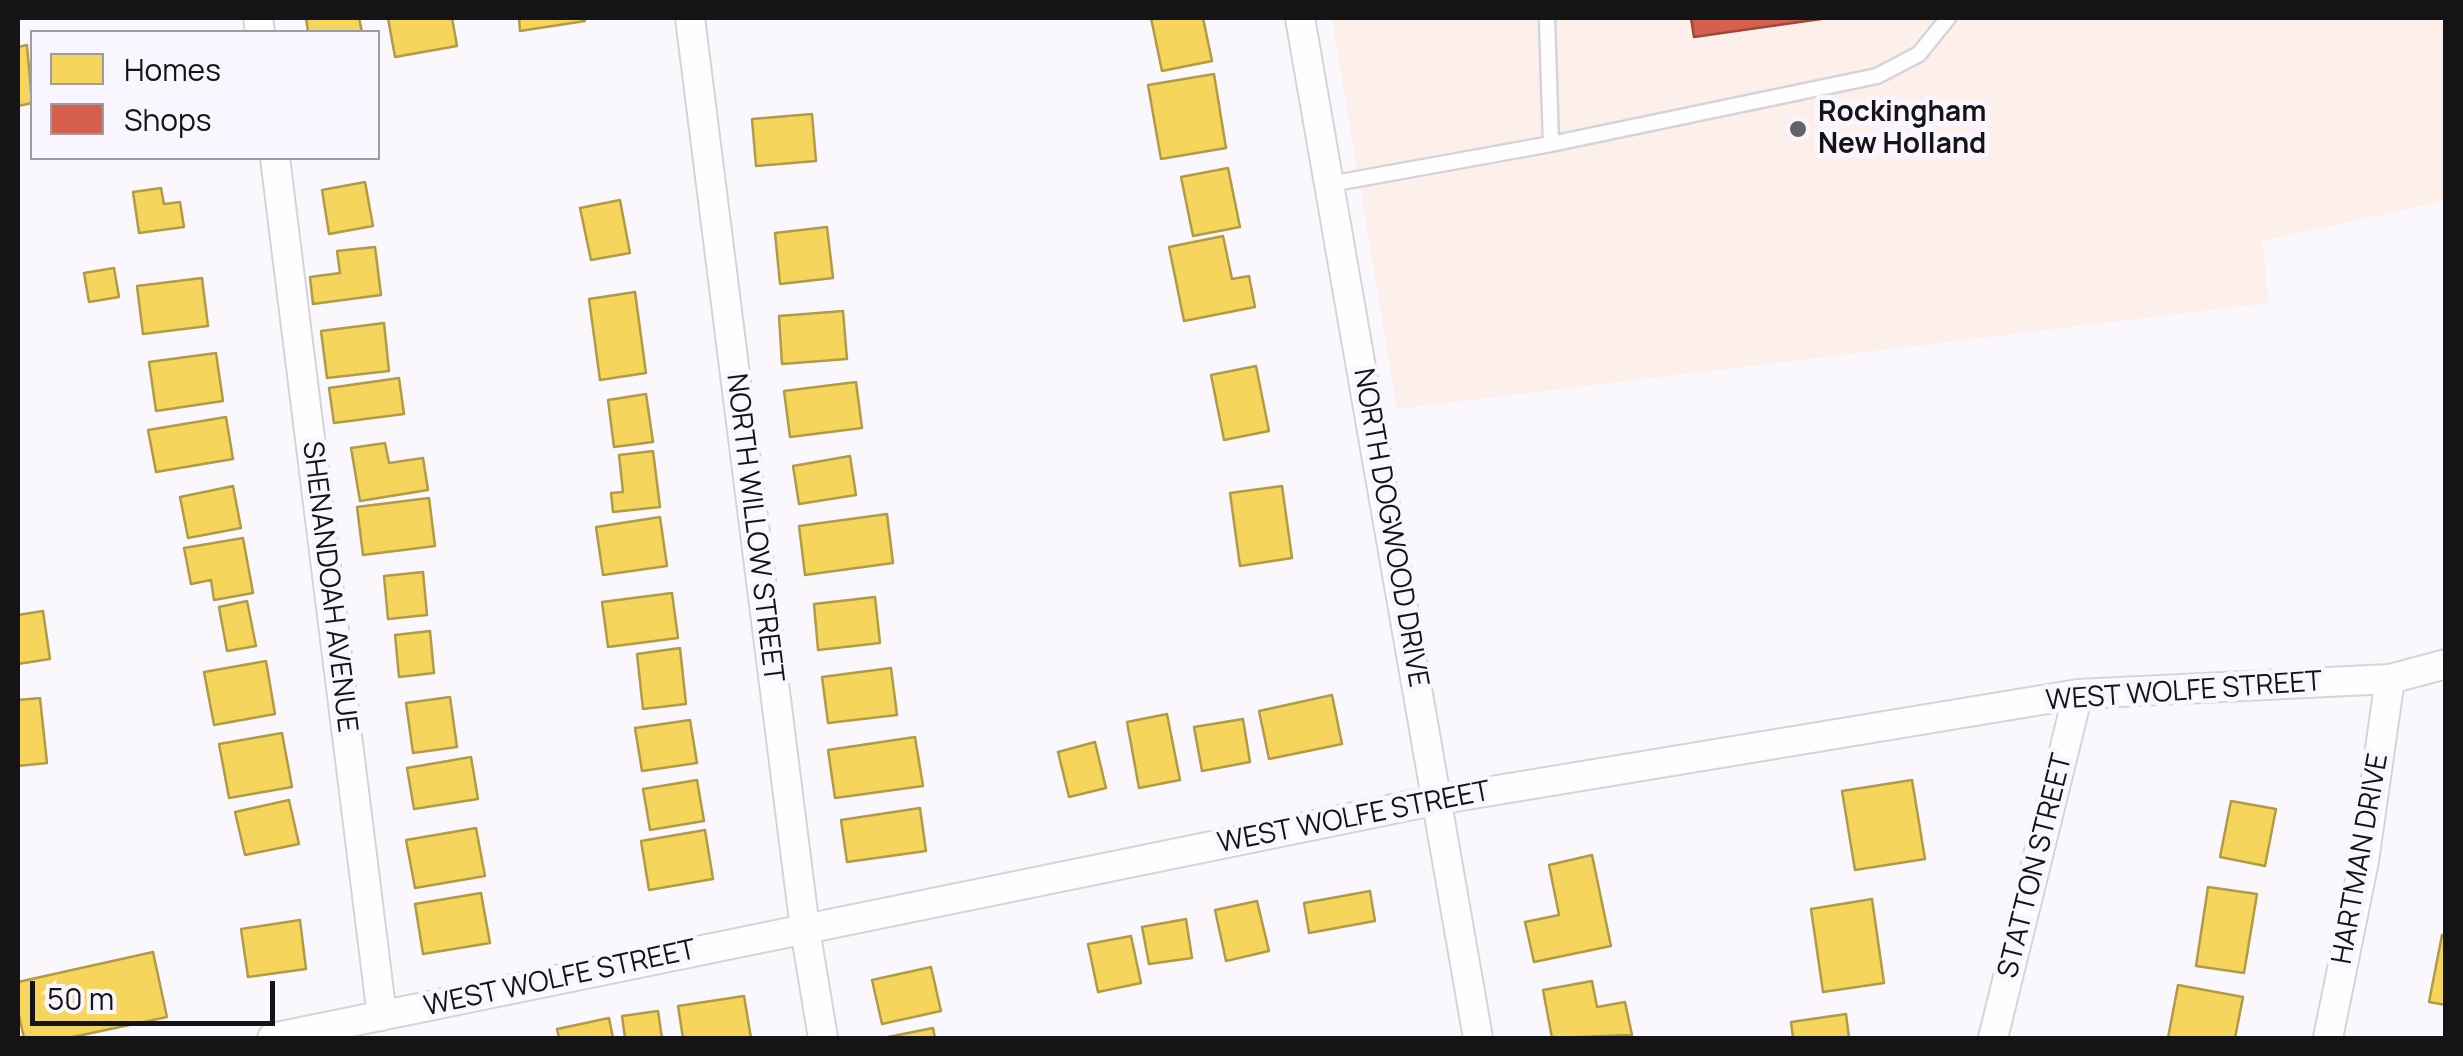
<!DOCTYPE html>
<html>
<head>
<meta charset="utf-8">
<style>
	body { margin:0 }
	#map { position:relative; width:2463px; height:1056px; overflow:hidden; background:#faf8fd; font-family:Manrope,sans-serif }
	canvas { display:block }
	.frame { position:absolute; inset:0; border:20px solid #141316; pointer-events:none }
	.legend { position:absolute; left:30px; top:30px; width:350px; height:130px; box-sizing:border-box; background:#faf6ff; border:2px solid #9e9ba2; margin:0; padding:12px 18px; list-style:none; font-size:30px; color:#141316 }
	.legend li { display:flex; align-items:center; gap:20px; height:50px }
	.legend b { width:50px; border:2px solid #9e9ba2 }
	.scale { position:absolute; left:30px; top:981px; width:245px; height:45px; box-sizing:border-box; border:5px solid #141316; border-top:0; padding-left:12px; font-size:30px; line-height:35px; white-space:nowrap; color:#141316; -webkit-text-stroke:8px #faf6ff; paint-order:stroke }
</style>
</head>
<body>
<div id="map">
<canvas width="2463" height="1056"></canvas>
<div class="frame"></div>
<ul class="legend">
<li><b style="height:28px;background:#f6d55c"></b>Homes</li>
<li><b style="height:28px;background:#d6604d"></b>Shops</li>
</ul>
<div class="scale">50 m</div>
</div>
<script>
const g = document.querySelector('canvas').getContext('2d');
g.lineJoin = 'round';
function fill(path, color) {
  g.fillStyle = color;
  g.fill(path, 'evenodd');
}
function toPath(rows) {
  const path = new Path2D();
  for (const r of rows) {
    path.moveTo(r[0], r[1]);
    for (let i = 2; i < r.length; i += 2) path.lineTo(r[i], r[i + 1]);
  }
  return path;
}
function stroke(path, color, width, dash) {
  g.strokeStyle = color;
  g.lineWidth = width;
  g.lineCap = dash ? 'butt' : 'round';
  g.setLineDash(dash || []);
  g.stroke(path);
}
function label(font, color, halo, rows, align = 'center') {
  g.font = font + ' Manrope,sans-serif';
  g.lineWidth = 10;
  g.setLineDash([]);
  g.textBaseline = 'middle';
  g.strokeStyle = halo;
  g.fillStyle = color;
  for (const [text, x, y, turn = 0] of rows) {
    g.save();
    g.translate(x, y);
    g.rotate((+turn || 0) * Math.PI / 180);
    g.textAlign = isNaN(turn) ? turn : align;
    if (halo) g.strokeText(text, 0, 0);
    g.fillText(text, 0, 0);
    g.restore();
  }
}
const commercial = toPath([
	[1332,18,2445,18,2445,201,2262,241,2269,303,1397,409]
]);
const homes = toPath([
	[306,18,359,18,362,32,308,32,306,18],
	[388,18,452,18,457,46,395,57,388,18],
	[519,18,584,18,585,21,520,31,519,18],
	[1151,18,1203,18,1212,61,1162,71,1151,18],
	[27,45,32,103,18,106,18,47,27,45],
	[1214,74,1226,148,1161,159,1148,85,1214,74],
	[812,114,816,161,756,166,752,119,812,114],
	[1228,168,1240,227,1193,236,1181,177,1228,168],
	[365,182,373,226,329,234,322,190,365,182],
	[161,188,164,204,180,202,184,227,139,233,133,192,161,188],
	[620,200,630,253,591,260,580,208,620,200],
	[827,227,833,278,780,284,775,233,827,227],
	[1223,236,1232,279,1249,276,1255,307,1184,321,1169,247,1223,236],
	[375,247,381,295,313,304,310,277,340,273,337,251,375,247],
	[114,268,119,297,89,302,84,273,114,268],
	[202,278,208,326,143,334,137,286,202,278],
	[635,292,646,373,600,380,589,299,635,292],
	[843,311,847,359,782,364,779,316,843,311],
	[384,323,389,371,327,378,321,331,384,323],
	[216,353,223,401,156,411,149,362,216,353],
	[1256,366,1269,431,1224,440,1211,375,1256,366],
	[399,378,404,414,334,423,329,388,399,378],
	[856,382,862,428,790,437,784,391,856,382],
	[646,394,653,442,614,447,608,400,646,394],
	[226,417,233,459,156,472,148,430,226,417],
	[385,443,389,463,423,458,428,490,360,501,351,448,385,443],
	[653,451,660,507,613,512,611,493,623,492,619,455,653,451],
	[850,456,856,495,799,504,793,466,850,456],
	[233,486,241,528,188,538,180,497,233,486],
	[1282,486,1292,558,1240,566,1230,493,1282,486],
	[429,498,435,546,363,555,357,507,429,498],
	[887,514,893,563,805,575,799,526,887,514],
	[660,517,667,566,603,575,596,527,660,517],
	[243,538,253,593,214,600,211,580,191,584,184,548,243,538],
	[423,572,427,615,388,619,384,576,423,572],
	[672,593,678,638,608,647,602,602,672,593],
	[875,597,880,643,818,650,814,604,875,597],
	[247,601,256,646,227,651,219,607,247,601],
	[43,611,50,659,18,664,18,615,43,611],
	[430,631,434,673,399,677,395,635,430,631],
	[680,648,686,704,643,709,637,654,680,648],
	[266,661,275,714,214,725,204,672,266,661],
	[891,668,897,715,828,723,822,677,891,668],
	[1332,695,1342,744,1269,759,1259,711,1332,695],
	[450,697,457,747,413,753,406,703,450,697],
	[40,698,47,763,18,766,18,700,40,698],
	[1167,714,1180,780,1139,788,1127,722,1167,714],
	[1243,719,1250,762,1202,771,1194,727,1243,719],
	[690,720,697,763,642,771,635,728,690,720],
	[282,733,292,787,229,798,219,744,282,733],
	[915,737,923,786,835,798,828,750,915,737],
	[1095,742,1106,788,1069,797,1058,752,1095,742],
	[471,757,478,799,414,809,407,768,471,757],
	[697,780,704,821,650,830,643,789,697,780],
	[1912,780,1925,859,1855,870,1842,791,1912,780],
	[289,800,299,844,245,855,235,812,289,800],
	[2231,801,2276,809,2265,866,2220,857,2231,801],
	[920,808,926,851,847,862,841,820,920,808],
	[476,828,485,876,415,888,406,840,476,828],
	[705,830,713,879,649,890,641,841,705,830],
	[1592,855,1611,946,1534,962,1525,922,1559,915,1549,865,1592,855],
	[2208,887,2257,894,2244,973,2196,966,2208,887],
	[1370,891,1375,921,1309,933,1304,903,1370,891],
	[481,893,490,943,423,954,415,904,481,893],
	[1872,899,1884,983,1823,992,1811,909,1872,899],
	[1257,901,1269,951,1226,961,1215,910,1257,901],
	[1186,919,1192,958,1149,964,1142,927,1186,919],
	[300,920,306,969,248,977,241,929,300,920],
	[2442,935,2446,935,2446,1005,2429,1002,2442,935],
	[1131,936,1141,983,1098,992,1088,944,1131,936],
	[153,952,167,1017,68,1038,24,1038,18,1011,18,982,153,952],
	[931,967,941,1011,882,1024,872,980,931,967],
	[1592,981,1597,1007,1625,1002,1632,1035,1552,1038,1543,990,1592,981],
	[2178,985,2243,997,2235,1038,2168,1038,2178,985],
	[744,996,751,1038,683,1038,678,1006,744,996],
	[658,1011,662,1038,625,1038,622,1016,658,1011],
	[1846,1014,1849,1038,1793,1038,1791,1022,1846,1014],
	[609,1018,613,1038,559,1038,557,1029,609,1018],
	[933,1028,935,1038,883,1038,933,1028]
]);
const shops = toPath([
	[1691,18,1828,18,1694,37,1691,18]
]);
const service = toPath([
	[1547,18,1551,144],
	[1330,184,1551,144,1877,76,1919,54,1948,18]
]);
const minor = toPath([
	[258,18,260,32],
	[690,18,805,929,823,1038],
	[1300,18,1478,1038],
	[275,158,382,1016],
	[272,1038,1437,800,2078,694,2390,679,2446,664],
	[1993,1038,2078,694],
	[2328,1038,2364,861,2390,679]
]);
const markers = [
	[1798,129,10,"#646367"]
];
const poiNames = [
	["Rockingham",1818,113],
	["New Holland",1818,145]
];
const streetNames = [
	["NORTH WILLOW STREET",754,528,83],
	["NORTH DOGWOOD DRIVE",1390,528,80],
	["SHENANDOAH AVENUE",329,587,83],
	["WEST WOLFE STREET",2184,692,-4],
	["WEST WOLFE STREET",1354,818,-11],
	["HARTMAN DRIVE",2361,859,-80],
	["STATTON STREET",2036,866,-76],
	["WEST WOLFE STREET",560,979,-12]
];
fill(commercial, '#fdf0ea');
fill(homes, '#f6d55c');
stroke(homes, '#b29b47', 2.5);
fill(shops, '#d6604d');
stroke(shops, '#9c493c', 2.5);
stroke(service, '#d6d4d8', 19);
stroke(minor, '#d6d4d8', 32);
stroke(service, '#fefeff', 14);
stroke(minor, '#fefeff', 28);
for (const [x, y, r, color] of markers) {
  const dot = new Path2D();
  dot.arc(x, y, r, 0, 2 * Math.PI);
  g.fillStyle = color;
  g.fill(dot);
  stroke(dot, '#faf6ff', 4);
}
label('bold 28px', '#141316', '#faf6ff', poiNames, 'left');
label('28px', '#141316', '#faf6ff', streetNames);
</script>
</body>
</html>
